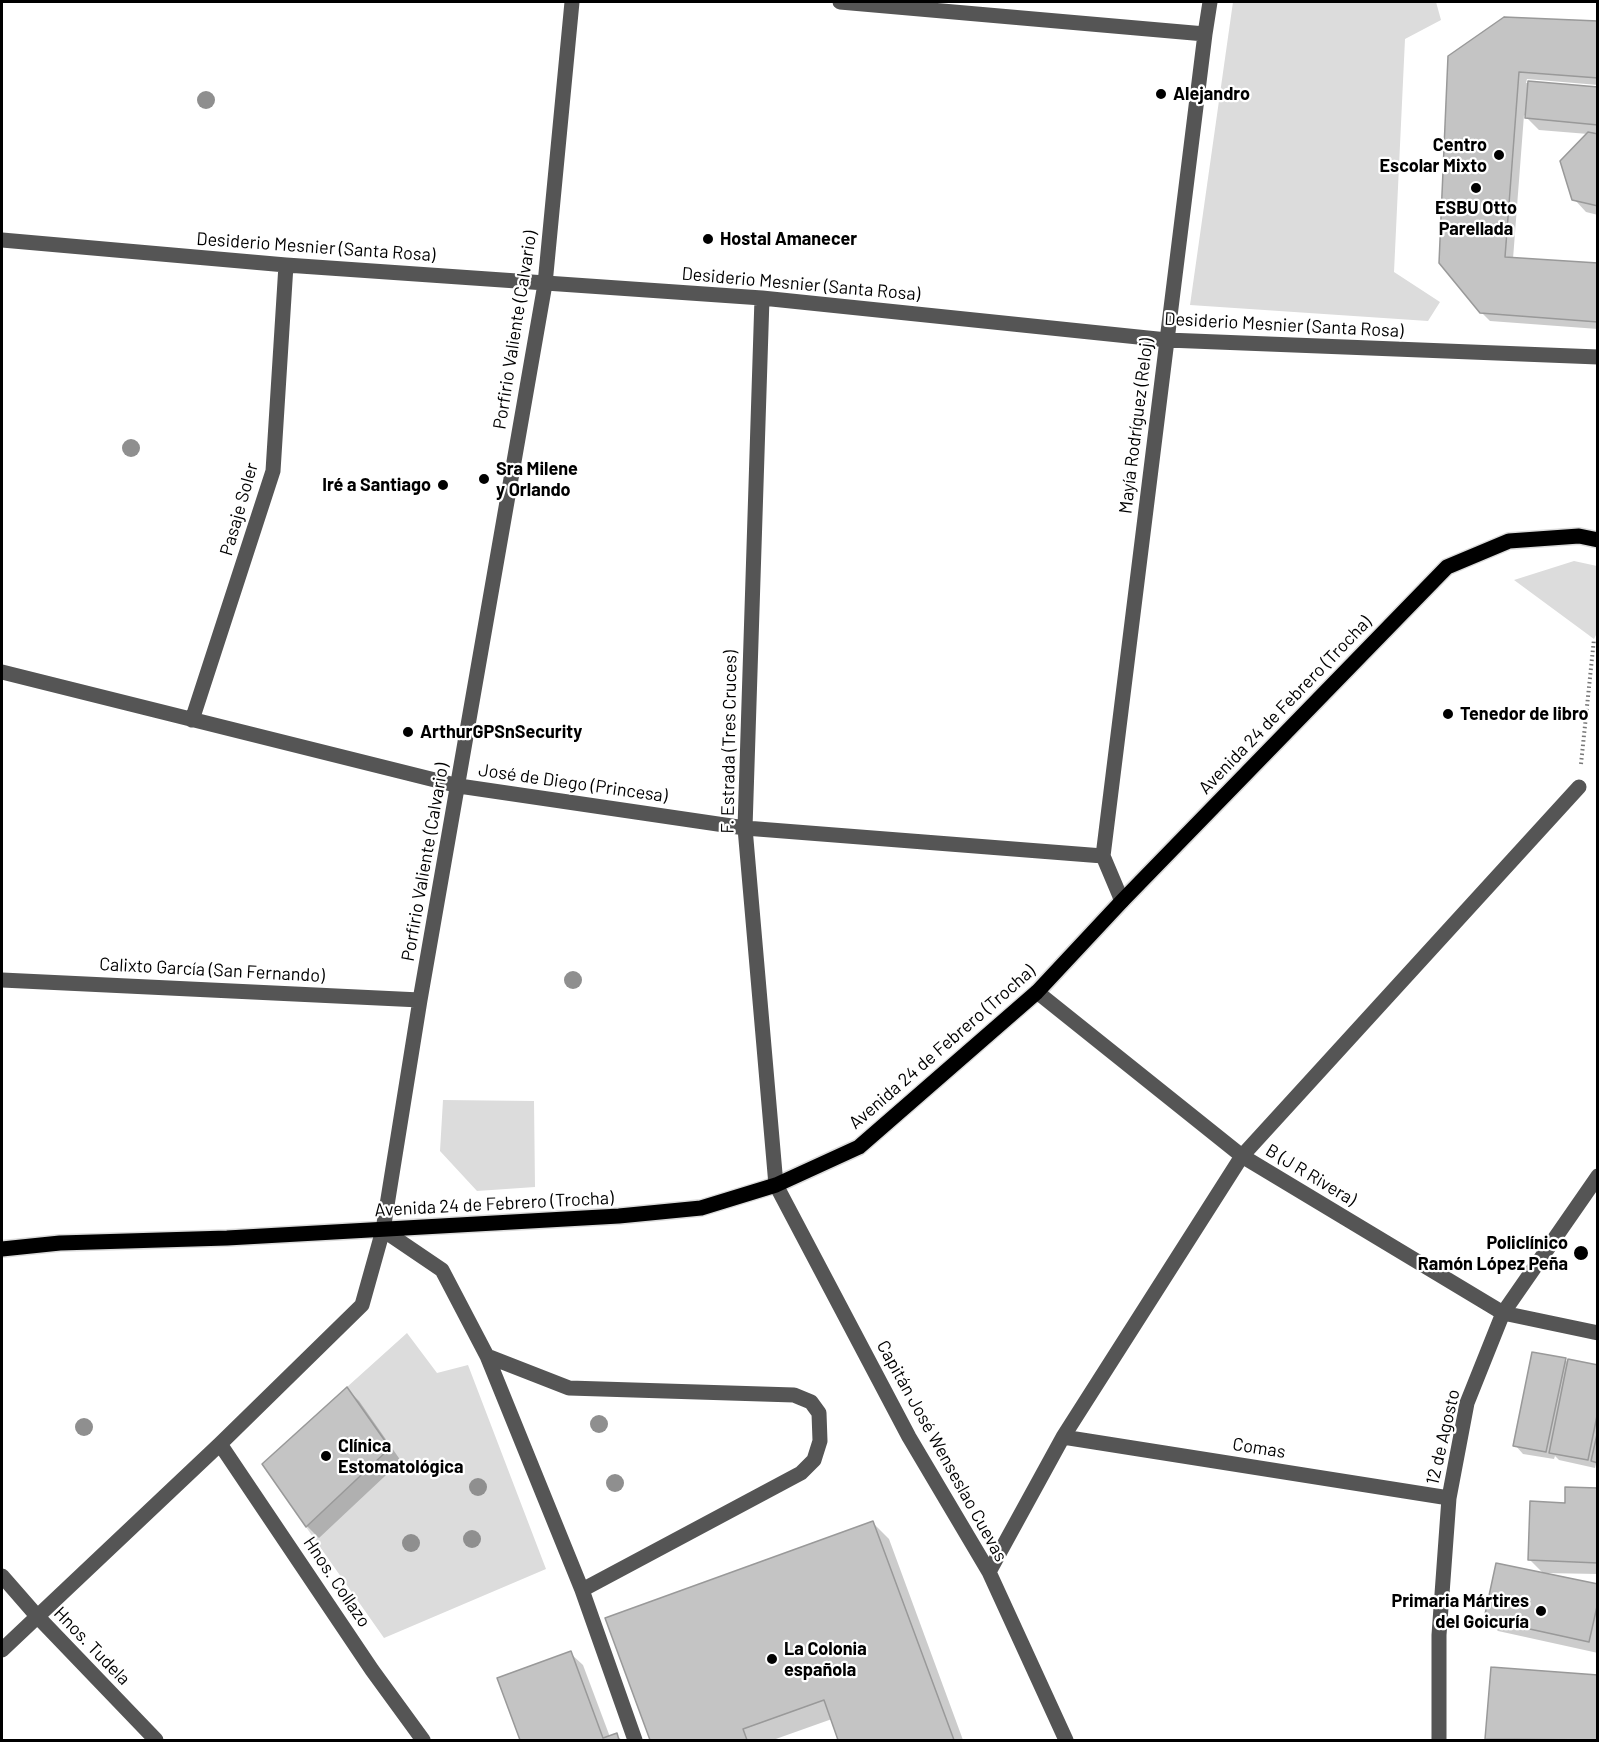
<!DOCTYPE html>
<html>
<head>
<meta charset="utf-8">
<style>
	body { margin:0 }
	#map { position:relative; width:1599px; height:1742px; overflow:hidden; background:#fff; font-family:Barlow,sans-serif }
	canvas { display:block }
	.frame { position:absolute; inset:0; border:3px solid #000; pointer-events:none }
</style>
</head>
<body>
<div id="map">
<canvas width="1599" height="1742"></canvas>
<div class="frame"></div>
</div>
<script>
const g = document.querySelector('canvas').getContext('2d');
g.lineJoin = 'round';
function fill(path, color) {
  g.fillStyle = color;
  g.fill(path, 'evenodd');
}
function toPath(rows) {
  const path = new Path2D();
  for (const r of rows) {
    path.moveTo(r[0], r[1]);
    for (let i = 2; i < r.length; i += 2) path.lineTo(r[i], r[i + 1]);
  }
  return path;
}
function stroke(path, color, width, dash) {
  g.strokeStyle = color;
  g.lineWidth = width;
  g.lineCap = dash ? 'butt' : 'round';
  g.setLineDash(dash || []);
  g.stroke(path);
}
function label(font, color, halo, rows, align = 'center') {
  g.font = font + ' Barlow,sans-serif';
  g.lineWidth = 4.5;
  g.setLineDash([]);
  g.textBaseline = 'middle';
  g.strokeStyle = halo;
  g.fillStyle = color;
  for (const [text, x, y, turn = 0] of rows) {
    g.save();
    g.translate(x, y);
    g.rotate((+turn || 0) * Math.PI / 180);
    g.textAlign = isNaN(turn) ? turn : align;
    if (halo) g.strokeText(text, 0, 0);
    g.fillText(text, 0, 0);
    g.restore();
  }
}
const green = toPath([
	[1233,2,1436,2,1441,20,1405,39,1394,272,1440,302,1428,321,1190,305],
	[1574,561,1597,566,1598,631,1594,639,1514,580],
	[443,1100,534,1101,535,1187,477,1191,440,1151],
	[407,1333,437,1373,468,1365,546,1569,384,1638,306,1527,390,1448,347,1387]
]);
const shadow = toPath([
	[1598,23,1598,85,1527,79,1526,83,1598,88,1598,215,1586,212,1574,199,1588,134,1539,130,1524,115,1513,259,1598,265,1598,329,1490,321,1481,312,1450,57],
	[1565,1360,1569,1363,1598,1366,1598,1466,1596,1464,1595,1468,1559,1460,1555,1456,1554,1459,1523,1454,1515,1445],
	[347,1389,359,1401,401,1461,319,1538,307,1526,264,1464],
	[1598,1490,1598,1574,1543,1573,1530,1560,1566,1504],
	[872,1522,889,1539,963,1740,840,1740,832,1719,773,1740,652,1740,607,1619],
	[1598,1585,1598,1653,1498,1631,1486,1619],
	[570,1653,583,1665,610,1737,616,1735,622,1740,522,1740,499,1679],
	[1598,1677,1598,1740,1488,1740,1487,1739]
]);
const building = toPath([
	[1504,17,1598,21,1598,78,1519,72,1505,257,1598,263,1598,322,1480,313,1439,263,1448,56,1504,17],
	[1528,81,1598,87,1598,125,1525,118,1528,81],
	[1588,132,1598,134,1598,206,1572,200,1560,161,1588,132],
	[1532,1352,1566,1358,1546,1452,1513,1446,1532,1352],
	[1568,1359,1598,1365,1598,1411,1588,1460,1549,1453,1568,1359],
	[347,1387,390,1448,306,1527,262,1464,347,1387],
	[1598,1430,1598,1463,1591,1461,1598,1430],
	[1565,1487,1598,1488,1598,1563,1528,1560,1530,1501,1565,1503,1565,1487],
	[873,1521,954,1740,838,1740,824,1700,743,1729,747,1740,650,1740,605,1618,873,1521],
	[1496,1563,1598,1584,1598,1602,1589,1642,1484,1619,1496,1563],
	[571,1651,603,1738,617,1733,619,1740,520,1740,497,1678,571,1651],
	[1491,1667,1598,1675,1598,1740,1485,1739,1491,1667]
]);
const path = toPath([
	[1581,764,1594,639]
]);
const minor = toPath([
	[840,2,1205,34],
	[2,240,286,265,762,298,1167,340,1598,357],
	[762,298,745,828,776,1185,909,1437,989,1572,1066,1740],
	[2,672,459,786,745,828,1103,856,1122,901],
	[192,720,273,471,286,265],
	[1103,856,1205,34,1210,2],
	[2,980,420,1000],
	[1037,992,1242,1156,1503,1313,1598,1333],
	[383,1230,442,1270,487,1356,582,1590,635,1740],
	[487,1356,569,1388,794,1395,811,1402,819,1413,820,1441,814,1460,801,1473,582,1590],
	[1063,1437,1449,1498],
	[220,1444,372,1670,423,1740],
	[989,1572,1063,1437,1242,1156,1579,787],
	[2,1576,37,1616,156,1740],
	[2,1650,220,1444,362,1305,383,1230,420,1000,545,284,572,2],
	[1439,1740,1439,1635,1449,1498,1467,1403,1503,1313,1598,1176]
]);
const major = toPath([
	[2,1249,60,1243,227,1238,619,1216,701,1208,776,1185,859,1147,1037,992,1122,901,1447,567,1509,541,1579,536,1598,540]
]);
const trees = [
	[206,100],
	[131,448],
	[573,980],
	[599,1424],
	[84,1427],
	[615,1483],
	[478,1487],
	[472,1539],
	[411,1543]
];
const markers = [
	[1161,94,6,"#000"],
	[1499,155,6,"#000"],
	[1476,188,6,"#000"],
	[708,239,6,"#000"],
	[484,479,6,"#000"],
	[443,485,6,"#000"],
	[1448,714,6,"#000"],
	[408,732,6,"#000"],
	[1581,1253,8,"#000"],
	[326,1456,6,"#000"],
	[1541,1611,6,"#000"],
	[772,1659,6,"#000"]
];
const poiNames = [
	["Alejandro",1173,94],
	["Centro",1487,145,"right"],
	["Escolar Mixto",1487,166,"right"],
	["ESBU Otto",1476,208,"center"],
	["Parellada",1476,229,"center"],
	["Hostal Amanecer",720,239],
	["Sra Milene",496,469],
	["y Orlando",496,490],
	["Iré a Santiago",431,485,"right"],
	["Tenedor de libro",1460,714],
	["ArthurGPSnSecurity",420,732],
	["Policlínico",1568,1243,"right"],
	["Ramón López Peña",1568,1264,"right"],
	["Clínica",338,1446],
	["Estomatológica",338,1467],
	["Primaria Mártires",1529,1601,"right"],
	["del Goicuría",1529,1622,"right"],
	["La Colonia",784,1649],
	["española",784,1670]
];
const streetNames = [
	["Desiderio Mesnier (Santa Rosa)",316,247,4],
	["Desiderio Mesnier (Santa Rosa)",801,284,5],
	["Desiderio Mesnier (Santa Rosa)",1284,325,3],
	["Porfirio Valiente (Calvario)",515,330,-81],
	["Mayía Rodríguez (Reloj)",1136,426,-83],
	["Pasaje Soler",239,509,-74],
	["Avenida 24 de Febrero (Trocha)",1285,705,-46],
	["F. Estrada (Tres Cruces)",729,742,-89],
	["José de Diego (Princesa)",573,783,8],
	["Porfirio Valiente (Calvario)",425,862,-80],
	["Calixto García (San Fernando)",212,970,3],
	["Avenida 24 de Febrero (Trocha)",942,1047,-41],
	["B (J R Rivera)",1311,1175,31],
	["Avenida 24 de Febrero (Trocha)",494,1204,-3],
	["12 de Agosto",1443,1437,-77],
	["Comas",1259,1448,9],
	["Capitán José Wenseslao Cuevas",942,1451,61],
	["Hnos. Collazo",337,1582,56],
	["Hnos. Tudela",92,1646,46]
];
fill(green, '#dcdcdc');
fill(shadow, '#0003');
fill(building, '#c4c4c4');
stroke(building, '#999', 1.5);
stroke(major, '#dbdbdb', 18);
stroke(path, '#777', 4, [1.5, 3]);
stroke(minor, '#555', 15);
stroke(major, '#000', 15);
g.fillStyle = '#8f8f8f';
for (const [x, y] of trees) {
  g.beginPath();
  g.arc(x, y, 9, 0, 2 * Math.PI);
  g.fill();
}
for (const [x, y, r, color] of markers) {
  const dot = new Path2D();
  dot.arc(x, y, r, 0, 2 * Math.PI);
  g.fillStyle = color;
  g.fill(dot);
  stroke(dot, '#fff', 2);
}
label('bold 18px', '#000', '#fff', poiNames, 'left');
label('18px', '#000', '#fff', streetNames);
</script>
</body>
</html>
